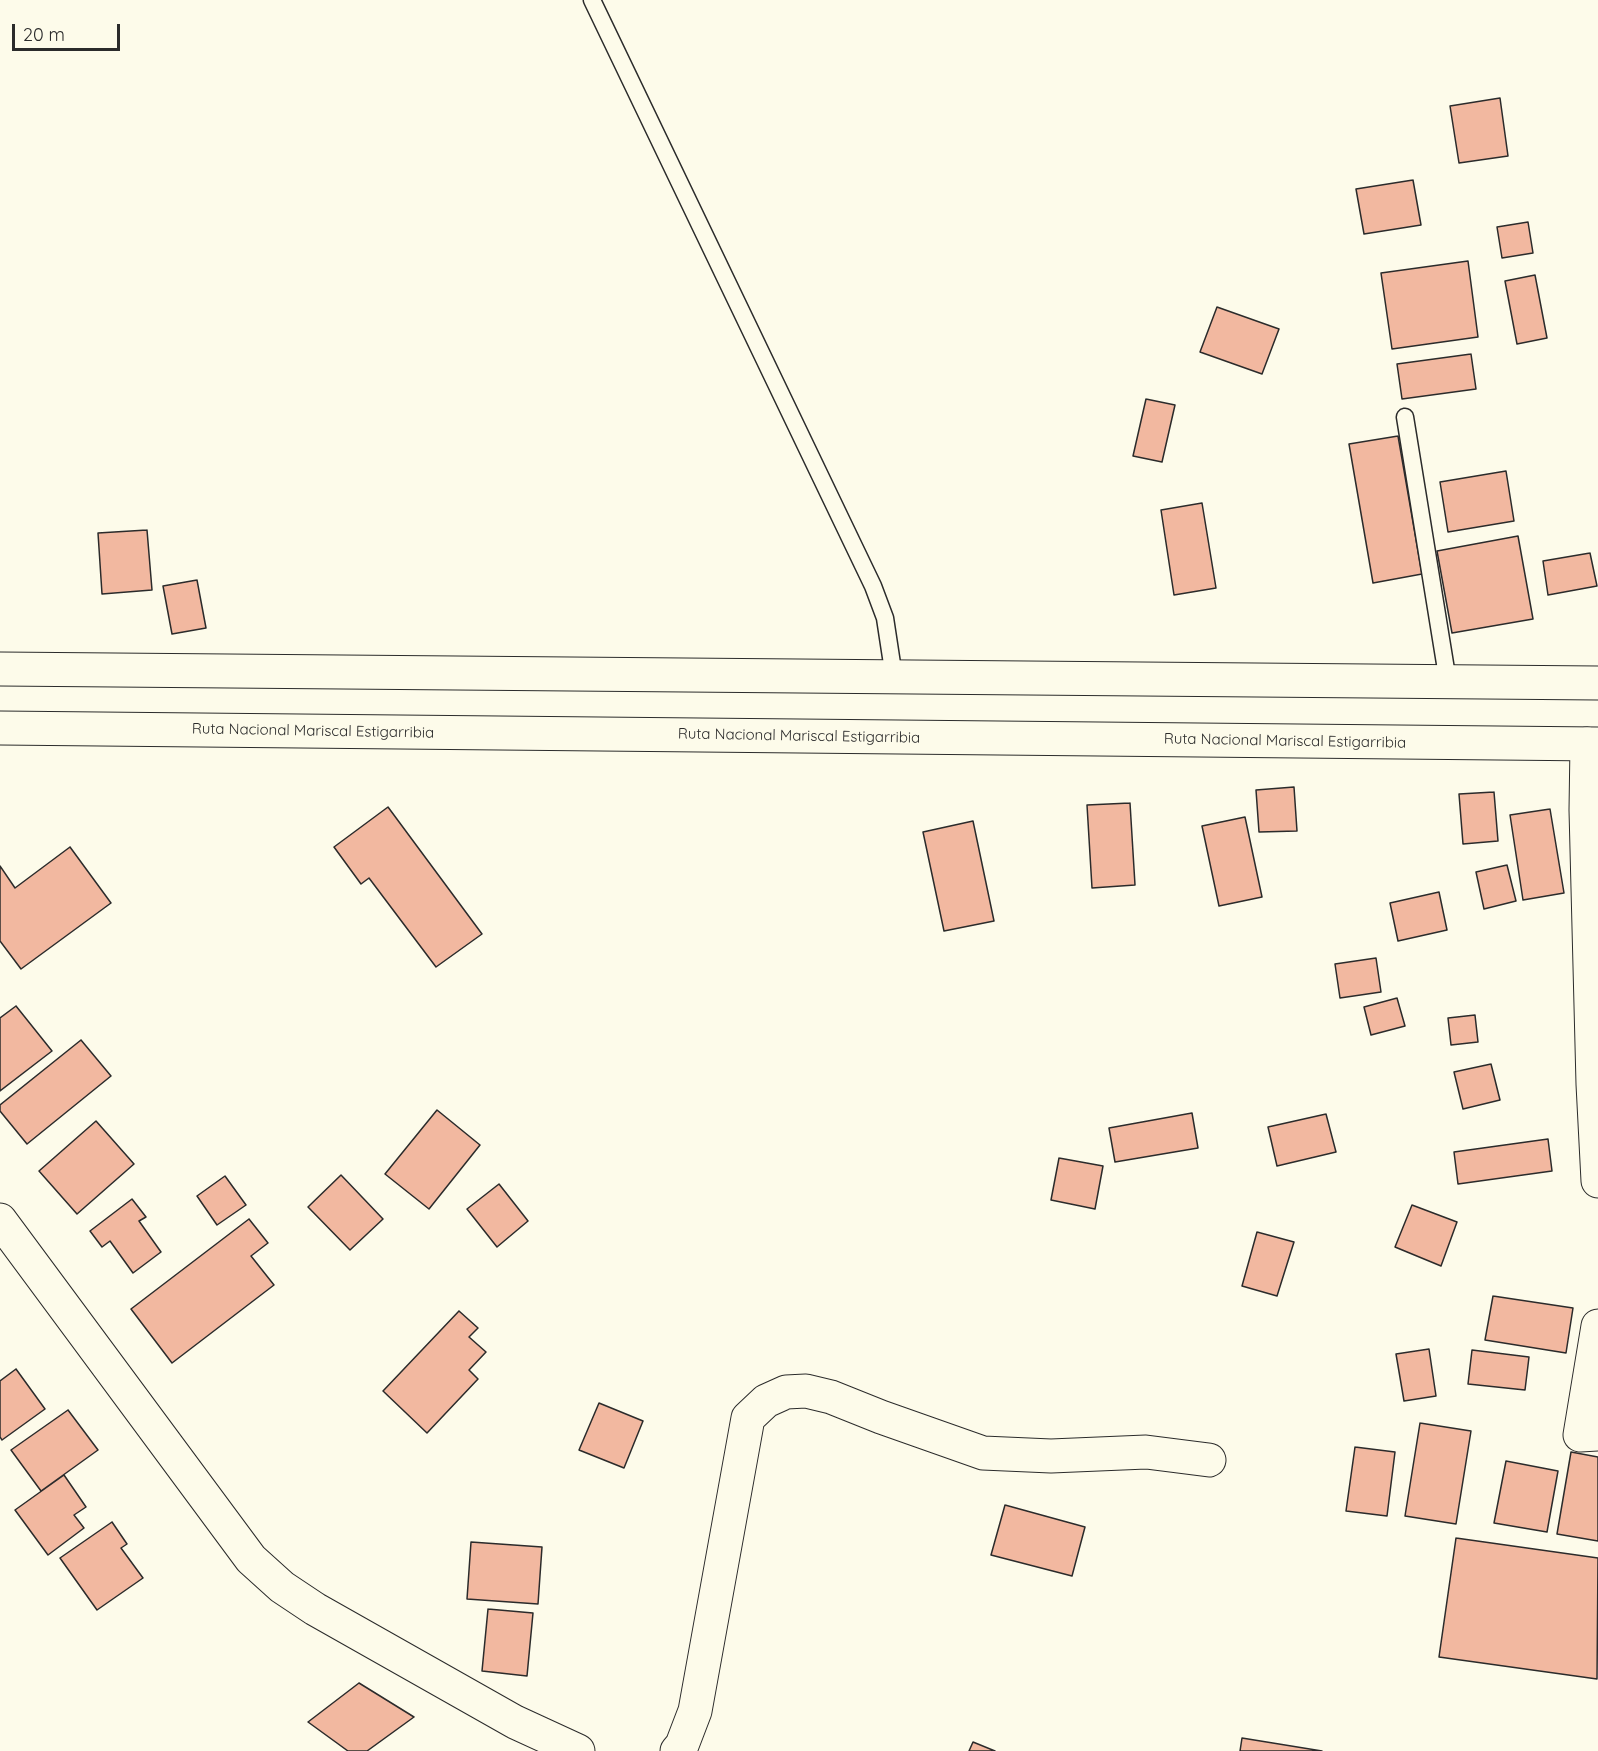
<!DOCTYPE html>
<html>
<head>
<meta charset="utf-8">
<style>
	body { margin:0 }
	#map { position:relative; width:1598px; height:1751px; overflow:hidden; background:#fdfbea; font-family:Quicksand,sans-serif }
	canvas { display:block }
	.scale { position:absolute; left:12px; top:24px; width:108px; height:27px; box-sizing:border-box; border:3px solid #2b2b2b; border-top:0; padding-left:8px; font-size:18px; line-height:21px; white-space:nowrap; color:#2b2b2b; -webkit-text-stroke:4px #fdfbea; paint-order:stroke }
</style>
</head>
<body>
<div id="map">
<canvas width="1598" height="1751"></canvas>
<div class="scale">20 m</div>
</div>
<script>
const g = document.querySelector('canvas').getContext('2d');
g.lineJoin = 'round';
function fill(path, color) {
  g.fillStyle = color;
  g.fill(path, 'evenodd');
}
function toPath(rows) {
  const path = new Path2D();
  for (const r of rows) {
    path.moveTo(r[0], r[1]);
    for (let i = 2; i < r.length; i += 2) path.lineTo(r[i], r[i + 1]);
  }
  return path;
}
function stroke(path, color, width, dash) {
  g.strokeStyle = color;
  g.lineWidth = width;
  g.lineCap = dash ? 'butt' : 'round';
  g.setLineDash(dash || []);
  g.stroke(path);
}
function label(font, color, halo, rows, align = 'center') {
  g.font = font + ' Quicksand,sans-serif';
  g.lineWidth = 4.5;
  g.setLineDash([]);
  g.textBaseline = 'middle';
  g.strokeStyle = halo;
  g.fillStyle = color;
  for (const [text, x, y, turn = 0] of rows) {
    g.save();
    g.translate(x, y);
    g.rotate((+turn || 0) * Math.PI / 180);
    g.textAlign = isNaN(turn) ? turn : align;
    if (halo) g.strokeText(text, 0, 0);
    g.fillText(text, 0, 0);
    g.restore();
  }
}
const building = toPath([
	[1500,98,1508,156,1459,163,1450,106,1500,98],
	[1413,180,1421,225,1364,234,1356,189,1413,180],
	[1528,222,1533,253,1502,258,1497,227,1528,222],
	[1468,261,1478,337,1392,349,1381,273,1468,261],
	[1535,275,1547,338,1517,344,1505,281,1535,275],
	[1217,307,1279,329,1262,374,1200,352,1217,307],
	[1471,354,1476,389,1402,399,1397,364,1471,354],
	[1146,399,1175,405,1162,462,1133,456,1146,399],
	[1398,436,1422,574,1373,583,1349,444,1398,436],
	[1506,471,1514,521,1448,532,1440,482,1506,471],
	[1202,503,1216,588,1174,595,1161,510,1202,503],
	[147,530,152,590,102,594,98,533,147,530],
	[1518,536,1533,619,1452,633,1437,551,1518,536],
	[1590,553,1597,586,1548,595,1543,561,1590,553],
	[197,580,206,628,172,634,163,586,197,580],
	[1294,787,1297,831,1259,832,1256,790,1294,787],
	[1494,792,1498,841,1463,844,1459,794,1494,792],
	[1130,803,1135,885,1092,888,1087,805,1130,803],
	[388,807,482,934,436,967,369,878,361,884,334,847,388,807],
	[1550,809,1564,893,1523,900,1510,815,1550,809],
	[1245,817,1262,897,1219,906,1202,826,1245,817],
	[973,821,994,921,944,931,923,832,973,821],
	[70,847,111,903,21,969,0,941,0,866,15,888,70,847],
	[1507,865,1516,901,1484,909,1476,872,1507,865],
	[1439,892,1447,930,1398,941,1390,903,1439,892],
	[1376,958,1381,992,1340,998,1335,964,1376,958],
	[1397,998,1405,1026,1371,1035,1364,1007,1397,998],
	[16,1006,52,1051,0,1091,0,1018,16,1006],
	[1475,1015,1478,1042,1451,1045,1448,1018,1475,1015],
	[81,1040,111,1076,27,1144,0,1111,0,1105,81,1040],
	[1491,1064,1500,1100,1463,1109,1454,1072,1491,1064],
	[437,1110,480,1145,429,1209,385,1174,437,1110],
	[1192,1113,1198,1148,1115,1162,1109,1128,1192,1113],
	[1326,1114,1336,1152,1277,1166,1268,1127,1326,1114],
	[96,1121,134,1164,77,1214,39,1171,96,1121],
	[1548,1139,1552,1171,1458,1184,1454,1152,1548,1139],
	[1059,1158,1103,1166,1095,1209,1051,1200,1059,1158],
	[341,1175,383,1219,350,1250,308,1207,341,1175],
	[225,1176,246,1205,217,1225,197,1196,225,1176],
	[499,1184,528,1221,497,1247,467,1209,499,1184],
	[132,1199,146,1217,139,1221,161,1252,133,1273,110,1241,102,1247,90,1231,132,1199],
	[1412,1205,1457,1222,1441,1266,1395,1247,1412,1205],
	[249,1219,268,1243,251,1256,274,1285,172,1363,131,1309,249,1219],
	[1257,1232,1294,1242,1277,1296,1242,1286,1257,1232],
	[1493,1296,1573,1308,1566,1353,1485,1340,1493,1296],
	[459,1311,478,1328,469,1337,486,1352,469,1370,478,1379,427,1433,383,1391,459,1311],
	[1429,1349,1436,1396,1404,1401,1396,1354,1429,1349],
	[1472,1350,1529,1357,1525,1390,1468,1384,1472,1350],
	[16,1369,45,1409,2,1440,0,1437,0,1381,16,1369],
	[599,1403,643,1421,624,1468,579,1450,599,1403],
	[68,1410,98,1450,41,1491,11,1450,68,1410],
	[1420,1423,1471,1431,1456,1524,1405,1516,1420,1423],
	[1355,1447,1395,1452,1387,1516,1346,1511,1355,1447],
	[1571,1452,1598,1457,1598,1541,1557,1534,1571,1452],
	[1506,1461,1558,1471,1547,1532,1494,1523,1506,1461],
	[64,1475,86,1507,74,1515,84,1528,48,1555,15,1510,64,1475],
	[1005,1505,1085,1527,1072,1576,991,1555,1005,1505],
	[112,1522,127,1544,121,1548,143,1578,97,1610,60,1558,112,1522],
	[1456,1538,1598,1558,1597,1679,1439,1657,1456,1538],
	[471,1542,542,1547,538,1604,467,1599,471,1542],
	[488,1609,533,1613,527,1676,482,1671,488,1609],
	[359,1683,414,1717,367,1751,348,1751,308,1722,359,1683],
	[1242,1738,1322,1751,1240,1751,1242,1738],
	[973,1742,995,1751,969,1751,973,1742]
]);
const lane = toPath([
	[592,0,873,586,885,618,894,677],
	[1405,417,1448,682]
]);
const street = toPath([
	[1587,744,1586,810,1593,1084,1598,1181],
	[0,1220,251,1559,282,1587,315,1609,515,1722,578,1751],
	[1598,1326,1580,1435,1598,1434],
	[677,1751,682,1745,695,1711,748,1418,766,1401,786,1392,806,1391,831,1397,881,1417,983,1453,1051,1456,1146,1452,1209,1460]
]);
const highway = toPath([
	[0,669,1598,683],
	[0,728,1598,744]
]);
const streetNames = [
	["Ruta Nacional Mariscal Estigarribia",313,731,1],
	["Ruta Nacional Mariscal Estigarribia",799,736,1],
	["Ruta Nacional Mariscal Estigarribia",1285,741,1]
];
fill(building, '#f2b8a0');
stroke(building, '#2b2b2b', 1.5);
stroke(lane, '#2b2b2b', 19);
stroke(street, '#2b2b2b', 35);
stroke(highway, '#2b2b2b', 35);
stroke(lane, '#fdfbea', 16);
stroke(street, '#fdfbea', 33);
stroke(highway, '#fdfbea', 33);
label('15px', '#2b2b2b', '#fdfbea', streetNames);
</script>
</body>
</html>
